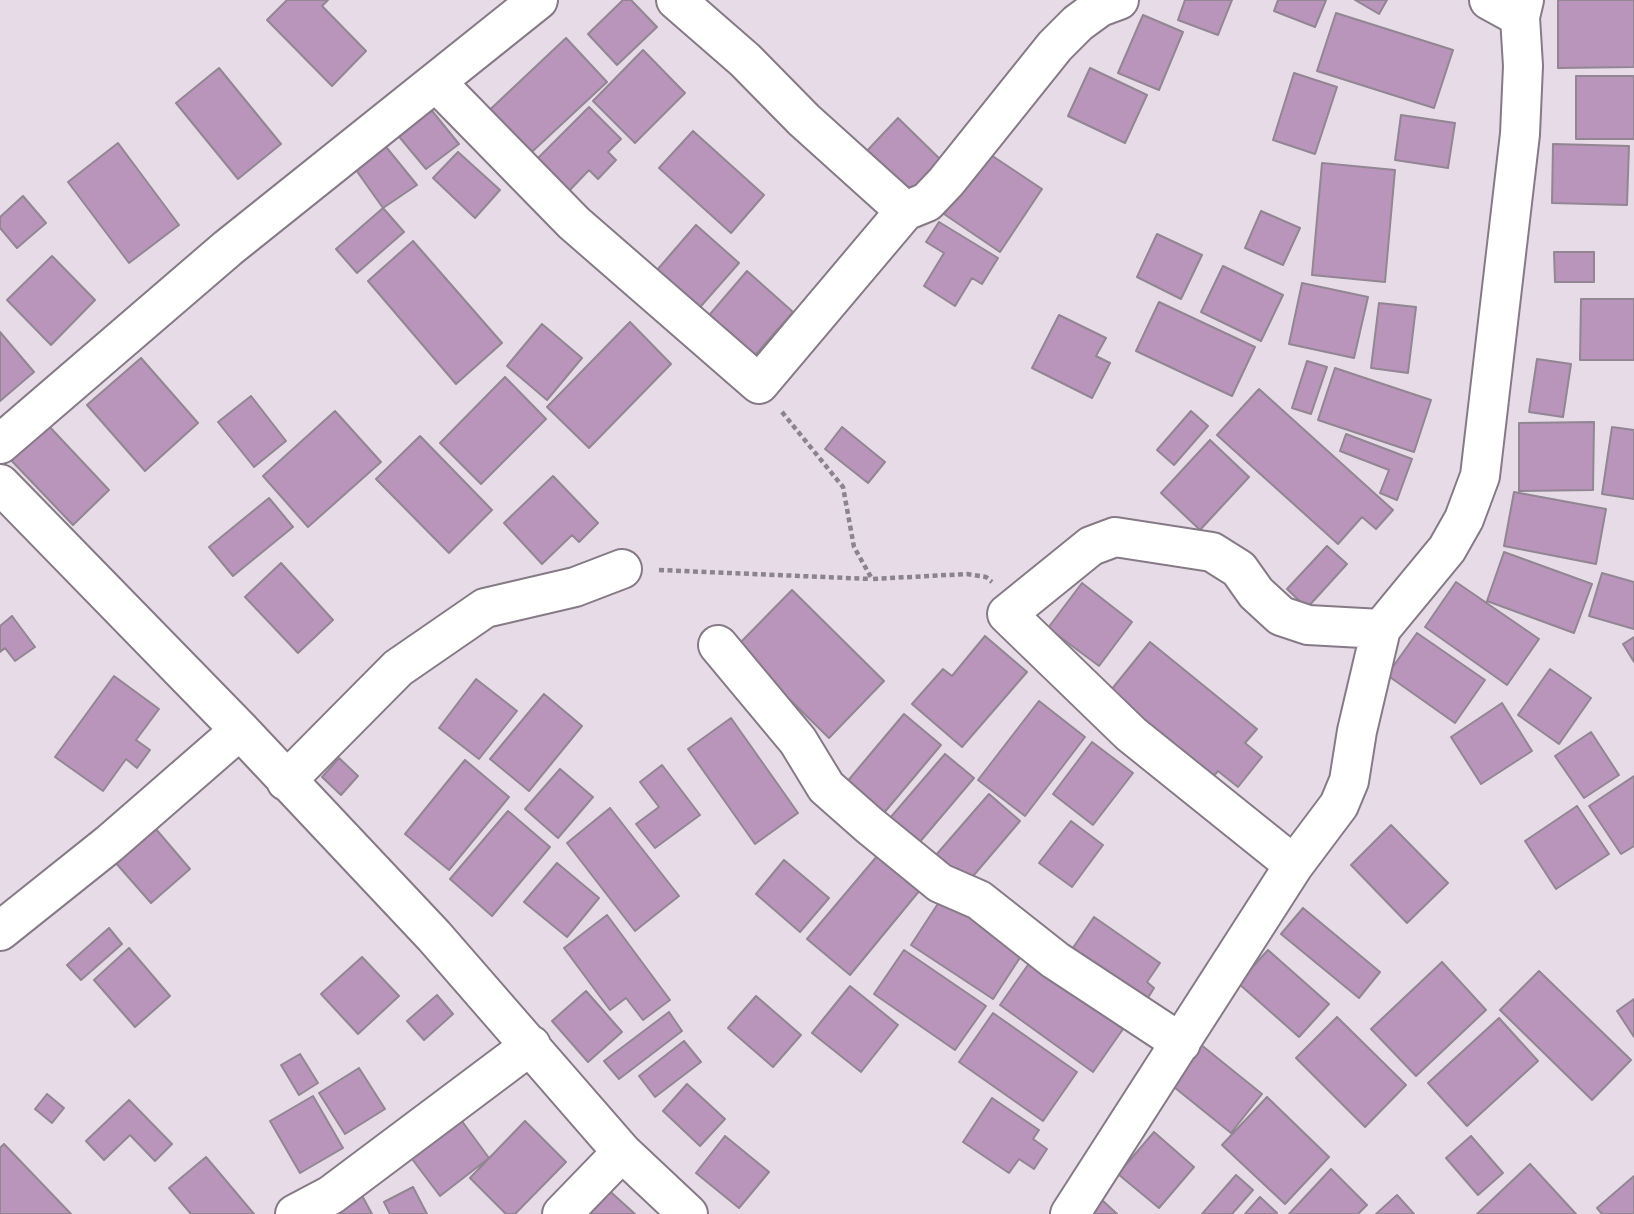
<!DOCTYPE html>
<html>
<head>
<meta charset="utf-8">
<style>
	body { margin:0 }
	canvas { display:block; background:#e7dbe8 }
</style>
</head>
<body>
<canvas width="1634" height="1214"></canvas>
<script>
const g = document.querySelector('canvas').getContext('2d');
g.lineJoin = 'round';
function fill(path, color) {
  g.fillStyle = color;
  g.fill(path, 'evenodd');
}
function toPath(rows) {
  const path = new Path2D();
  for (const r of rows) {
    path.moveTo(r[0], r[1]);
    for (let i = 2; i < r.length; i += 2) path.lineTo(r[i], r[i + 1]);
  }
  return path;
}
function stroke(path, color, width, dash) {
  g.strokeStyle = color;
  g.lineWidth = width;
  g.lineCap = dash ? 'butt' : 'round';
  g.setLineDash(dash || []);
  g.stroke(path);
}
const building = toPath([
	[287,0,328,0,322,6,366,51,332,86,267,20,287,0],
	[623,0,631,0,657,27,617,65,588,34,623,0],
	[1185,0,1232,0,1218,35,1178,20,1185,0],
	[1278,0,1326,0,1315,27,1274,11,1278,0],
	[1355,0,1387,0,1379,14,1355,0],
	[1558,0,1634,0,1634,67,1558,68,1558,0],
	[1336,13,1453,50,1434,108,1317,71,1336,13],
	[1143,15,1183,32,1159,90,1118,73,1143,15],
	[566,38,607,82,520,163,480,119,566,38],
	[643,50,685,93,635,143,593,101,643,50],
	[219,68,281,144,238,179,176,103,219,68],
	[1090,68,1147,95,1125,143,1068,116,1090,68],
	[1294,73,1337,87,1315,154,1273,140,1294,73],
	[1576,76,1634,76,1634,139,1576,139,1576,76],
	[424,101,459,144,426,169,391,127,424,101],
	[589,107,621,139,608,152,616,160,598,179,589,170,569,191,537,159,589,107],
	[1401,115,1455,123,1448,168,1395,160,1401,115],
	[898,118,945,164,910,200,863,155,898,118],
	[693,131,764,195,731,233,659,168,693,131],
	[378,137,417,185,383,208,351,163,378,137],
	[118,143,179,225,129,263,68,182,118,143],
	[1553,144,1629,146,1627,205,1552,203,1553,144],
	[985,151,1042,189,1000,252,944,214,985,151],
	[458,152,500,190,475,218,433,178,458,152],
	[1322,163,1395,170,1385,282,1312,275,1322,163],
	[23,196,46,223,17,248,0,228,0,217,23,196],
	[383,208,404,232,357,273,336,249,383,208],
	[1261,211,1300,228,1283,265,1245,248,1261,211],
	[939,222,998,258,982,284,972,278,955,306,924,286,944,253,926,242,939,222],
	[696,225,739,263,694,314,651,277,696,225],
	[1157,234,1202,255,1181,299,1137,277,1157,234],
	[413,241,502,343,456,384,368,281,413,241],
	[1554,252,1594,252,1594,282,1555,282,1554,252],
	[52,256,95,300,51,345,7,300,52,256],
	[1223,266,1283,295,1261,341,1201,312,1223,266],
	[747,271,793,312,751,360,705,320,747,271],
	[1302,283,1368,297,1354,358,1289,344,1302,283],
	[1581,299,1634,299,1634,360,1580,360,1581,299],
	[1159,302,1255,347,1232,396,1136,351,1159,302],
	[1379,303,1416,307,1408,373,1371,368,1379,303],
	[1059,315,1106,338,1096,356,1110,363,1092,398,1032,368,1059,315],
	[630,322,671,364,589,448,547,407,630,322],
	[542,324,582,358,547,400,507,366,542,324],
	[0,332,34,372,0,401,0,332],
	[141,358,198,423,145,471,87,405,141,358],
	[1537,359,1571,364,1563,417,1529,412,1537,359],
	[1307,361,1327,367,1311,414,1292,408,1307,361],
	[1335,368,1431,400,1414,452,1318,420,1335,368],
	[505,377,546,419,481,484,440,443,505,377],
	[1259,389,1393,510,1376,529,1362,517,1338,544,1217,435,1259,389],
	[251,396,286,441,254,467,218,422,251,396],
	[335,411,381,462,308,527,263,476,335,411],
	[1191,411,1208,426,1174,465,1157,450,1191,411],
	[1594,422,1593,490,1519,491,1519,423,1594,422],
	[46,423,109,490,73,525,9,458,46,423],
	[842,427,885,462,868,483,825,449,842,427],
	[1612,427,1634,430,1634,499,1602,494,1612,427],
	[1346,434,1412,459,1397,500,1380,493,1389,470,1340,451,1346,434],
	[420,436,492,510,449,553,376,479,420,436],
	[1210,440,1249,477,1200,530,1161,493,1210,440],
	[553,476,598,523,579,542,572,535,542,564,504,523,553,476],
	[1514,492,1606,509,1596,564,1504,546,1514,492],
	[269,498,293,527,233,576,209,547,269,498],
	[1327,546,1347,564,1307,608,1287,589,1327,546],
	[1504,552,1592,584,1574,633,1487,601,1504,552],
	[281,563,333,620,298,653,245,597,281,563],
	[1602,573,1634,582,1634,629,1589,616,1602,573],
	[1456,582,1539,639,1507,685,1425,627,1456,582],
	[1082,583,1132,622,1099,666,1048,628,1082,583],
	[792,590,884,681,829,738,736,647,792,590],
	[12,616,35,647,15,661,5,648,0,652,0,626,12,616],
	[1417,633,1485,680,1455,723,1387,675,1417,633],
	[985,636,1027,672,962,747,912,704,943,669,952,676,985,636],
	[1634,637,1634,662,1623,644,1634,637],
	[1150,642,1257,729,1245,743,1262,757,1238,787,1218,771,1207,784,1103,700,1150,642],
	[1550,669,1591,698,1559,744,1518,715,1550,669],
	[114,676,159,709,136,740,150,750,137,768,126,759,103,791,55,757,114,676],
	[476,679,517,711,479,759,439,728,476,679],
	[544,694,582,726,529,791,490,759,544,694],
	[1039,701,1085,737,1025,816,978,780,1039,701],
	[1502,703,1532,751,1481,784,1451,737,1502,703],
	[904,714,941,745,878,820,841,789,904,714],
	[731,718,798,813,755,844,688,749,731,718],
	[1591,732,1619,775,1584,798,1555,756,1591,732],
	[1092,742,1133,773,1093,825,1053,794,1092,742],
	[945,754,974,778,913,850,884,825,945,754],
	[339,758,358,776,341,795,322,777,339,758],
	[465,760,509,797,449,870,405,834,465,760],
	[662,765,700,815,655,848,636,824,659,807,640,782,662,765],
	[560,769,593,797,558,838,525,809,560,769],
	[1634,776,1634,846,1621,854,1589,806,1634,776],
	[989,794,1020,821,968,882,936,855,989,794],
	[1577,806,1609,854,1556,889,1525,841,1577,806],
	[610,808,679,896,635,931,567,843,610,808],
	[508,811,550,847,492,916,450,879,508,811],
	[1071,821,1103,845,1072,887,1039,863,1071,821],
	[1391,825,1448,883,1407,923,1351,865,1391,825],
	[155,828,190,869,151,903,115,862,155,828],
	[878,855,920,890,850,975,807,939,878,855],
	[784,860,829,898,800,932,756,894,784,860],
	[557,863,599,898,567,937,524,902,557,863],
	[943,896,1025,950,993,999,911,945,943,896],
	[1303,908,1380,972,1359,998,1281,934,1303,908],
	[607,915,670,1000,643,1020,626,998,610,1010,564,948,607,915],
	[1094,917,1160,963,1147,982,1154,988,1141,1009,1066,958,1094,917],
	[109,928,122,944,81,980,67,965,109,928],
	[129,948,170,996,135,1027,94,980,129,948],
	[904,950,986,1006,955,1050,874,994,904,950],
	[1268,950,1329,1004,1299,1037,1238,983,1268,950],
	[362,957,399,996,358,1034,321,994,362,957],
	[1030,962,1123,1029,1093,1072,1000,1005,1030,962],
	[1442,962,1486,1010,1416,1076,1371,1029,1442,962],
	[1539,971,1631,1060,1592,1100,1500,1010,1539,971],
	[850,986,898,1025,861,1072,812,1033,850,986],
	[586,991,622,1032,588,1062,552,1021,586,991],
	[437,995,453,1014,424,1040,407,1021,437,995],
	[756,996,801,1035,773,1067,728,1028,756,996],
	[1634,999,1634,1037,1617,1011,1634,999],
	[669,1012,682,1031,619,1079,604,1061,669,1012],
	[993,1013,1077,1072,1043,1121,959,1062,993,1013],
	[1337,1017,1406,1085,1365,1127,1296,1058,1337,1017],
	[1499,1018,1538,1061,1467,1126,1428,1083,1499,1018],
	[684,1041,701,1062,655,1097,639,1076,684,1041],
	[1200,1044,1262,1094,1231,1133,1169,1083,1200,1044],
	[300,1054,318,1083,299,1095,281,1065,300,1054],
	[359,1068,385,1109,345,1134,319,1093,359,1068],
	[687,1084,725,1119,700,1146,663,1111,687,1084],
	[47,1094,64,1108,52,1123,35,1109,47,1094],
	[313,1096,343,1148,300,1173,270,1121,313,1096],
	[1267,1097,1329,1157,1285,1204,1222,1145,1267,1097],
	[992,1098,1039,1130,1033,1139,1047,1149,1034,1169,1019,1159,1009,1173,963,1142,992,1098],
	[129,1100,172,1144,155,1161,130,1135,104,1160,86,1141,129,1100],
	[453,1109,489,1158,440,1196,403,1147,453,1109],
	[525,1121,566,1162,515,1214,506,1214,470,1178,525,1121],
	[1154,1132,1194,1167,1159,1208,1118,1174,1154,1132],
	[725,1136,769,1172,739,1208,696,1173,725,1136],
	[1471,1136,1503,1173,1478,1195,1446,1158,1471,1136],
	[4,1144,71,1214,0,1214,0,1148,4,1144],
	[206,1157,254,1214,191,1214,169,1188,206,1157],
	[1530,1164,1576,1214,1477,1214,1530,1164],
	[1331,1169,1367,1205,1358,1214,1289,1214,1331,1169],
	[1236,1175,1253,1190,1232,1214,1202,1214,1236,1175],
	[1634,1176,1634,1214,1602,1214,1597,1208,1634,1176],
	[603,1185,635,1214,578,1214,603,1185],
	[413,1187,427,1214,390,1214,384,1202,413,1187],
	[359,1190,372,1214,317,1214,359,1190],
	[1397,1195,1414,1214,1376,1214,1397,1195],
	[1260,1197,1277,1213,1276,1214,1245,1214,1260,1197],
	[1102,1200,1117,1214,1089,1214,1102,1200]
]);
const path = toPath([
	[782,412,843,487,854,547,872,579,967,574,986,577,992,582],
	[659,570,871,579]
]);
const minor = toPath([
	[676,0,745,60,804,120,905,211,927,202,946,182,1055,46,1078,23,1100,7,1119,0],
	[1489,0,1520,17],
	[436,82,574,223,759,384,905,211],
	[0,444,228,248,538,0],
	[0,484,240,730,434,936,622,1152,688,1214],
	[718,645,798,741,826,787,869,825,940,883,979,900,1055,960,1181,1043],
	[286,781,398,668,485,608,575,587,622,569],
	[1294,865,1131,734,1007,614,1091,546,1115,537,1212,552,1239,569,1256,593,1281,616,1308,625,1381,629],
	[0,931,109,844,240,730],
	[295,1214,331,1195,531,1045],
	[562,1214,622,1152],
	[1070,1214,1294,865,1339,805,1349,781,1357,731,1381,629,1447,549,1464,519,1480,476,1520,134,1523,66,1520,17,1524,0]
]);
fill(building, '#b995bc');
stroke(building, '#918692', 2);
stroke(minor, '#857a86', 42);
stroke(path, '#8c848d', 4.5, [5, 3.5]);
stroke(minor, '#fff', 38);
</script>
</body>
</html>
